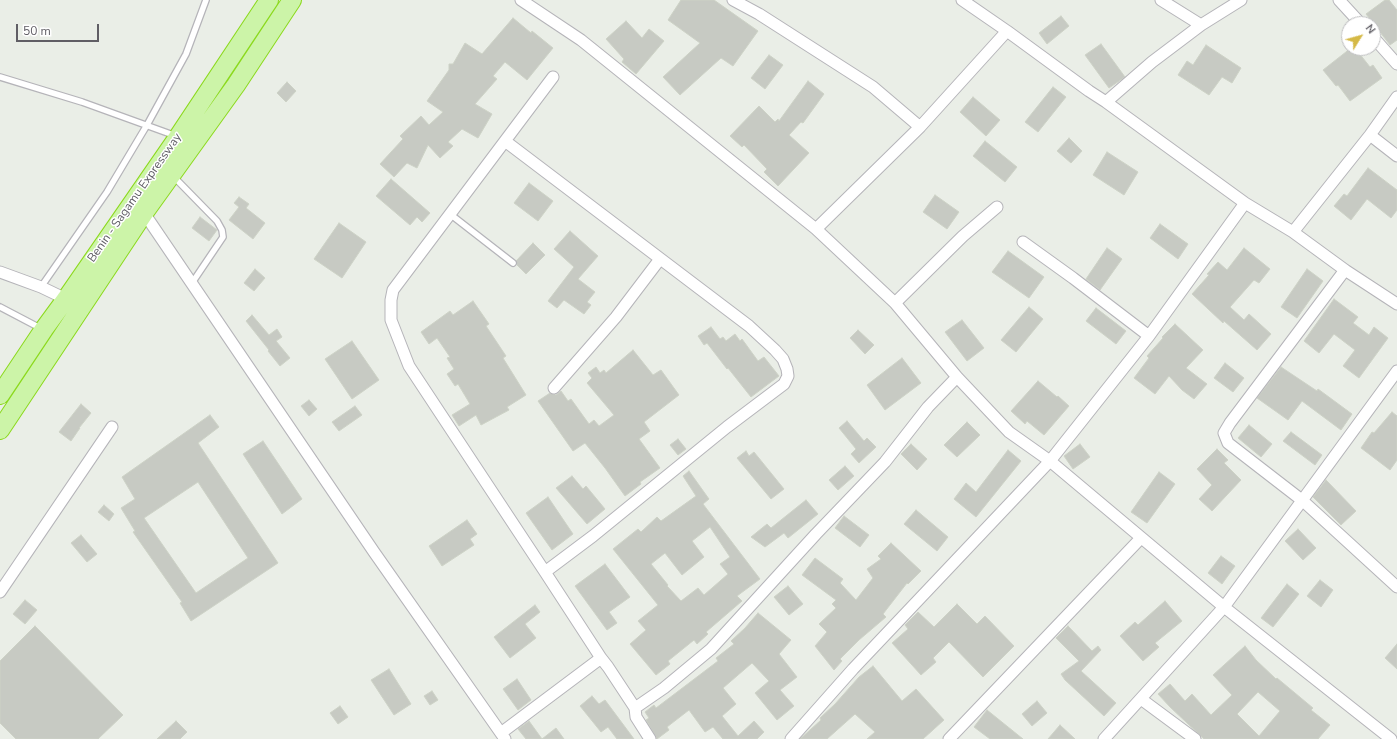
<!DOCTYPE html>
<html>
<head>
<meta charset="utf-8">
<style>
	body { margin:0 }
	#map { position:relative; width:1397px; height:739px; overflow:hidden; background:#eaeee7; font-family:"Nunito Sans",sans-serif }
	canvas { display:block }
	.north { position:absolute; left:1341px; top:16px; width:40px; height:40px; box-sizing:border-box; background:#fff; border:1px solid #bfbfc1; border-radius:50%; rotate:53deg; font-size:11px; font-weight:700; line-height:16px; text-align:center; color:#605e65 }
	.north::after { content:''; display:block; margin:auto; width:14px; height:18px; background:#d5b946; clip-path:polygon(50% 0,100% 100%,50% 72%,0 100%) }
	.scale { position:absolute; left:16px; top:24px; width:83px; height:18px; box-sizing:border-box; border:2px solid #605e65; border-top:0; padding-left:5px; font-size:12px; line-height:14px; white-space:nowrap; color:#605e65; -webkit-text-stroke:3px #fff; paint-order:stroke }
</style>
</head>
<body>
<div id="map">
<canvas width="1397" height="739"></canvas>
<div class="north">N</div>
<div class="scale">50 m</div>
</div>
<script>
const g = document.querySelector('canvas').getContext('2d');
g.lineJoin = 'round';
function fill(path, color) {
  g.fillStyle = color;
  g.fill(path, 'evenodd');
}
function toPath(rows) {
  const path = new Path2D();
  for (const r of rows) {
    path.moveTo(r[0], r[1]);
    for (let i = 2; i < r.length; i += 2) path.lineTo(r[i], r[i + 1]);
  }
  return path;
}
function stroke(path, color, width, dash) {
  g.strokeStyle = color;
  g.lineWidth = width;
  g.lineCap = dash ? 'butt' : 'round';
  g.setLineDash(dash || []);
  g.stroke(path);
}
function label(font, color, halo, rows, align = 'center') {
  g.font = font + ' "Nunito Sans",sans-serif';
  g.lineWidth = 3;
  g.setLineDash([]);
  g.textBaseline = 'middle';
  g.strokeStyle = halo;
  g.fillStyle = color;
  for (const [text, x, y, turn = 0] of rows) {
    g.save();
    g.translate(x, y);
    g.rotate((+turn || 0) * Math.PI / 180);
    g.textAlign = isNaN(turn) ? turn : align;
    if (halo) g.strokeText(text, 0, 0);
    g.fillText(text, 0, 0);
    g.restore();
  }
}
const building = toPath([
	[681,0,714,0,758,31,733,66,721,58,680,95,663,77,700,43,668,20,681,0],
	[1385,0,1389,0,1397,10,1397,40,1390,45,1366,14,1385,0],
	[1061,16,1069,26,1047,44,1039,33,1061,16],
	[513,18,531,33,532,31,553,48,527,80,505,62,493,76,497,79,475,104,492,114,478,138,462,129,448,142,453,146,440,158,428,145,417,168,407,163,394,177,380,164,403,139,400,136,421,116,429,125,443,112,427,101,449,70,449,64,453,64,465,43,482,54,513,18],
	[626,21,642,38,649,29,664,41,636,74,622,62,624,59,606,39,626,21],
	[1101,44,1125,77,1109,88,1085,55,1101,44],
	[1206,45,1241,68,1232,83,1222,77,1209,95,1178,75,1187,61,1193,65,1206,45],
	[1351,48,1355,48,1370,67,1373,65,1382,78,1350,101,1338,85,1336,86,1323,70,1351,48],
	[769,55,783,65,765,89,751,78,769,55],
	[808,81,824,94,803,123,801,122,789,135,809,153,778,186,764,172,767,169,744,145,742,147,730,136,759,106,775,122,778,119,779,121,808,81],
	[287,82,296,91,286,102,277,93,287,82],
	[1053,87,1066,97,1038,132,1025,122,1053,87],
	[973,97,1000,120,986,136,960,112,973,97],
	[1069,138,1082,151,1071,163,1057,151,1069,138],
	[985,141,1017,167,1005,182,973,156,985,141],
	[1107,152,1138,172,1124,195,1093,175,1107,152],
	[1368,168,1397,190,1397,210,1391,218,1367,199,1351,220,1334,206,1344,194,1347,196,1368,168],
	[391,179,430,213,422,222,417,217,410,225,376,196,391,179],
	[529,183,553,201,538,221,514,203,529,183],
	[935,195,959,212,947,229,923,212,935,195],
	[239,197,249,204,246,208,265,223,253,239,229,220,239,207,234,203,239,197],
	[200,217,217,230,209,241,192,228,200,217],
	[339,223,366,242,342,278,314,259,339,223],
	[1160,224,1188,244,1178,259,1150,238,1160,224],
	[570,231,598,256,578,279,595,292,587,302,591,305,584,314,564,300,557,308,548,301,574,267,554,249,570,231],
	[533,243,545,255,526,274,517,265,516,261,533,243],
	[1107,248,1122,259,1100,290,1086,279,1107,248],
	[1244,248,1270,269,1259,283,1254,280,1230,307,1244,320,1249,314,1271,334,1257,350,1224,321,1223,323,1192,294,1209,275,1207,274,1218,262,1227,270,1244,248],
	[1008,251,1044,277,1029,298,992,272,1008,251],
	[255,269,265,278,254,291,244,283,255,269],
	[1307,269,1323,281,1297,318,1281,307,1307,269],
	[1334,299,1358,317,1353,323,1369,335,1374,327,1388,338,1359,378,1343,366,1355,350,1334,334,1319,353,1304,341,1334,299],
	[473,301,489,324,486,326,506,356,503,358,526,395,507,407,509,410,481,425,476,415,459,426,452,415,470,404,458,384,455,386,447,374,454,369,447,358,450,357,437,338,429,344,421,332,450,311,453,315,473,301],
	[1029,307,1043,319,1016,352,1001,340,1029,307],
	[1096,308,1126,331,1116,344,1086,321,1096,308],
	[252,315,269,335,277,329,282,337,276,341,290,358,280,366,268,351,269,350,246,321,252,315],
	[962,320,984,348,967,361,945,332,962,320],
	[1175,324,1203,350,1186,368,1207,384,1194,399,1182,390,1169,376,1155,394,1134,378,1149,358,1147,356,1163,338,1162,337,1175,324],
	[711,327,720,339,723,337,726,341,735,334,740,341,742,339,758,361,764,357,779,376,751,397,728,368,727,369,707,343,704,345,698,336,711,327],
	[858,330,874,345,865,354,850,338,858,330],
	[352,341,379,380,352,399,325,359,352,341],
	[633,350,653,375,661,370,679,395,644,422,650,431,639,439,660,468,640,482,641,484,625,496,605,468,585,443,573,451,538,401,550,393,556,395,561,391,568,401,571,399,589,424,594,420,599,426,614,415,587,383,592,378,588,373,596,367,600,373,604,370,606,373,633,350],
	[902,358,921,383,885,410,867,385,902,358],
	[1225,363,1244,378,1233,392,1214,378,1225,363],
	[1281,367,1317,391,1318,389,1352,414,1341,430,1302,401,1288,420,1257,398,1281,367],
	[1038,381,1057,397,1058,396,1069,406,1044,435,1027,421,1025,424,1011,411,1038,381],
	[309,400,317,409,309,416,301,406,309,400],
	[81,404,91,413,79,428,80,428,71,441,59,432,81,404],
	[355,406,362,415,339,431,332,422,355,406],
	[1392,412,1397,416,1397,460,1390,470,1361,448,1372,432,1374,433,1392,412],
	[210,415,219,427,198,443,278,563,191,621,180,603,182,602,133,532,135,531,121,508,135,499,122,477,210,415],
	[198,482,248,558,196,593,144,518,198,482],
	[847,421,864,441,867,438,876,447,859,463,851,454,856,449,839,428,847,421],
	[967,422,980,435,957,457,944,445,967,422],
	[1249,425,1272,444,1261,457,1238,438,1249,425],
	[1291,432,1322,455,1315,465,1283,441,1291,432],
	[678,439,686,449,678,455,670,445,678,439],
	[263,441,302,499,282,514,243,454,263,441],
	[911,444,927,459,917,470,901,454,911,444],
	[1080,444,1090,457,1073,469,1064,456,1080,444],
	[1217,449,1228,460,1224,463,1241,480,1212,511,1199,499,1212,485,1197,469,1217,449],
	[1008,450,1021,461,976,517,954,499,966,483,976,492,1008,450],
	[746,451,749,456,754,452,784,489,771,499,737,458,746,451],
	[845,466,854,476,838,490,829,480,845,466],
	[689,471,709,499,703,504,760,579,737,596,742,601,706,632,708,634,697,644,694,640,668,661,670,664,656,675,630,644,646,630,638,621,658,605,613,549,638,529,641,532,657,517,661,521,696,496,683,476,689,471],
	[710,527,730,557,720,564,728,574,704,595,698,588,681,601,667,586,668,585,651,564,665,553,682,575,704,557,692,541,710,527],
	[1159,472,1175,484,1147,523,1131,512,1159,472],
	[572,476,583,489,586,486,605,509,587,524,556,488,572,476],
	[1326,480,1356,511,1341,525,1313,497,1326,480],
	[548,497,573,534,552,550,526,513,548,497],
	[806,500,818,514,788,538,784,533,765,547,751,537,767,524,771,528,806,500],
	[104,505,114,514,109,521,98,512,104,505],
	[916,510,948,537,937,551,904,524,916,510],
	[844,516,869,535,860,547,835,528,844,516],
	[467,520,477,534,470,539,474,545,442,566,429,546,467,520],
	[1298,529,1316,548,1303,560,1285,541,1298,529],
	[81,535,97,554,87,562,71,543,81,535],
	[891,543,921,571,908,584,907,583,883,614,886,617,859,640,840,659,842,661,834,670,815,646,827,632,819,624,836,608,832,604,836,600,802,575,815,558,843,579,840,583,856,600,873,578,867,569,881,559,878,556,891,543],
	[1221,556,1235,566,1222,584,1208,573,1221,556],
	[605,564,630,597,609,612,617,623,607,630,575,586,605,564],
	[1320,580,1333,590,1321,607,1307,596,1320,580],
	[1287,584,1299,594,1273,627,1261,618,1287,584],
	[788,586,803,604,789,615,774,597,788,586],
	[25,600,37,610,25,624,13,614,25,600],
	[1165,601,1182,621,1155,643,1159,647,1143,661,1120,636,1135,622,1138,625,1165,601],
	[957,604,977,624,985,616,1014,646,983,677,949,642,933,658,936,662,921,675,892,643,908,629,905,625,918,612,934,627,957,604],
	[535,605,540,612,525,624,536,638,510,658,494,637,535,605],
	[758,613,791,640,779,654,797,677,780,690,794,706,777,720,755,693,769,681,752,663,723,688,736,704,722,716,738,736,754,721,764,732,757,739,723,739,713,727,705,732,689,710,667,727,669,730,657,739,646,720,649,718,645,712,654,705,656,708,718,661,716,658,734,644,731,641,745,628,758,613],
	[35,626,123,715,98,739,16,739,0,723,0,661,35,626],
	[1068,626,1092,651,1098,646,1101,650,1081,671,1116,703,1104,716,1065,680,1061,674,1079,661,1056,638,1068,626],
	[1397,644,1397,669,1385,658,1397,644],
	[1245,646,1256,660,1276,679,1277,678,1313,708,1311,710,1330,725,1318,739,1204,739,1170,707,1158,694,1170,684,1185,701,1192,694,1211,715,1232,695,1213,675,1245,646],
	[1258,692,1280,711,1259,736,1237,714,1258,692],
	[873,666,902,701,916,689,944,720,923,739,867,739,875,732,855,714,827,739,800,739,821,720,820,718,835,704,859,677,873,666],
	[389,669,411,704,394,715,371,680,389,669],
	[517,679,531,700,518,710,503,689,517,679],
	[432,691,438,700,430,705,424,696,432,691],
	[592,696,599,704,605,700,634,739,617,739,608,727,601,732,580,706,592,696],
	[1037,701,1047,713,1032,726,1022,714,1037,701],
	[340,706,348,717,338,724,330,713,340,706],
	[987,710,1023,739,990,739,974,727,987,710],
	[176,721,187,732,180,739,157,739,176,721],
	[529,721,542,739,556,728,564,739,526,739,518,729,529,721],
	[1060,725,1075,739,1048,739,1060,725]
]);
const service = toPath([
	[0,77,82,102,176,136],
	[173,176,217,221,222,230,223,237,192,283],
	[450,214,513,263],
	[41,287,107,192,147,125,186,54,206,0],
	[0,307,42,329]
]);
const minor = toPath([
	[521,0,581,40,816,229,895,303,957,377,1009,432,1050,461,1224,607,1391,739],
	[733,0,759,14,873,87,920,127],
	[962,0,1007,31,1089,91,1106,102,1245,203,1293,232,1345,270,1397,304],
	[1161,0,1201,25],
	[1339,0,1361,24],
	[1373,37,1397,64],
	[553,77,393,290,391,300,391,320,409,366,545,572,601,658],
	[1106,102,1152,62,1201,25,1241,0],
	[1370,135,1397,156],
	[505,141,749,326,775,350,783,359,787,369,788,376,784,384,727,427,593,536,545,572],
	[144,213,374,552,505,739],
	[816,229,920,127,1007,31],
	[1293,232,1370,135,1397,97],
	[1023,242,1073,278,1149,336],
	[1345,270,1230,423,1224,433,1228,443,1303,501,1397,587],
	[0,272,41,287,66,299],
	[895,303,963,236,997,207],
	[554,388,616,317,660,259],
	[0,592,112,427],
	[1141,699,1195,739],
	[635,708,664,688,711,649,816,534,885,462,928,407,957,377],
	[501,733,601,658,608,667,635,708,636,717,650,739],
	[791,739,853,669,1050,461,1149,336,1245,203],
	[949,739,1141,538],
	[1104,739,1224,607,1397,371]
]);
const trunk = toPath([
	[0,395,44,329,66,299,178,137,269,0],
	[0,430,144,213,236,85,292,0]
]);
const streetNames = [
	["Benin - Sagamu Expressway",135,198,-55]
];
fill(building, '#c7cac3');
stroke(building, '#cdd2c6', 1);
stroke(service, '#b5b4b9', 8);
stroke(minor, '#b5b4b9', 13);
stroke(trunk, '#8bd91c', 20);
stroke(service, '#fff', 5.5);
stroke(minor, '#fff', 11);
stroke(trunk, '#ccf4a8', 18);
label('12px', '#605e65', '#fff', streetNames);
</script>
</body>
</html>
